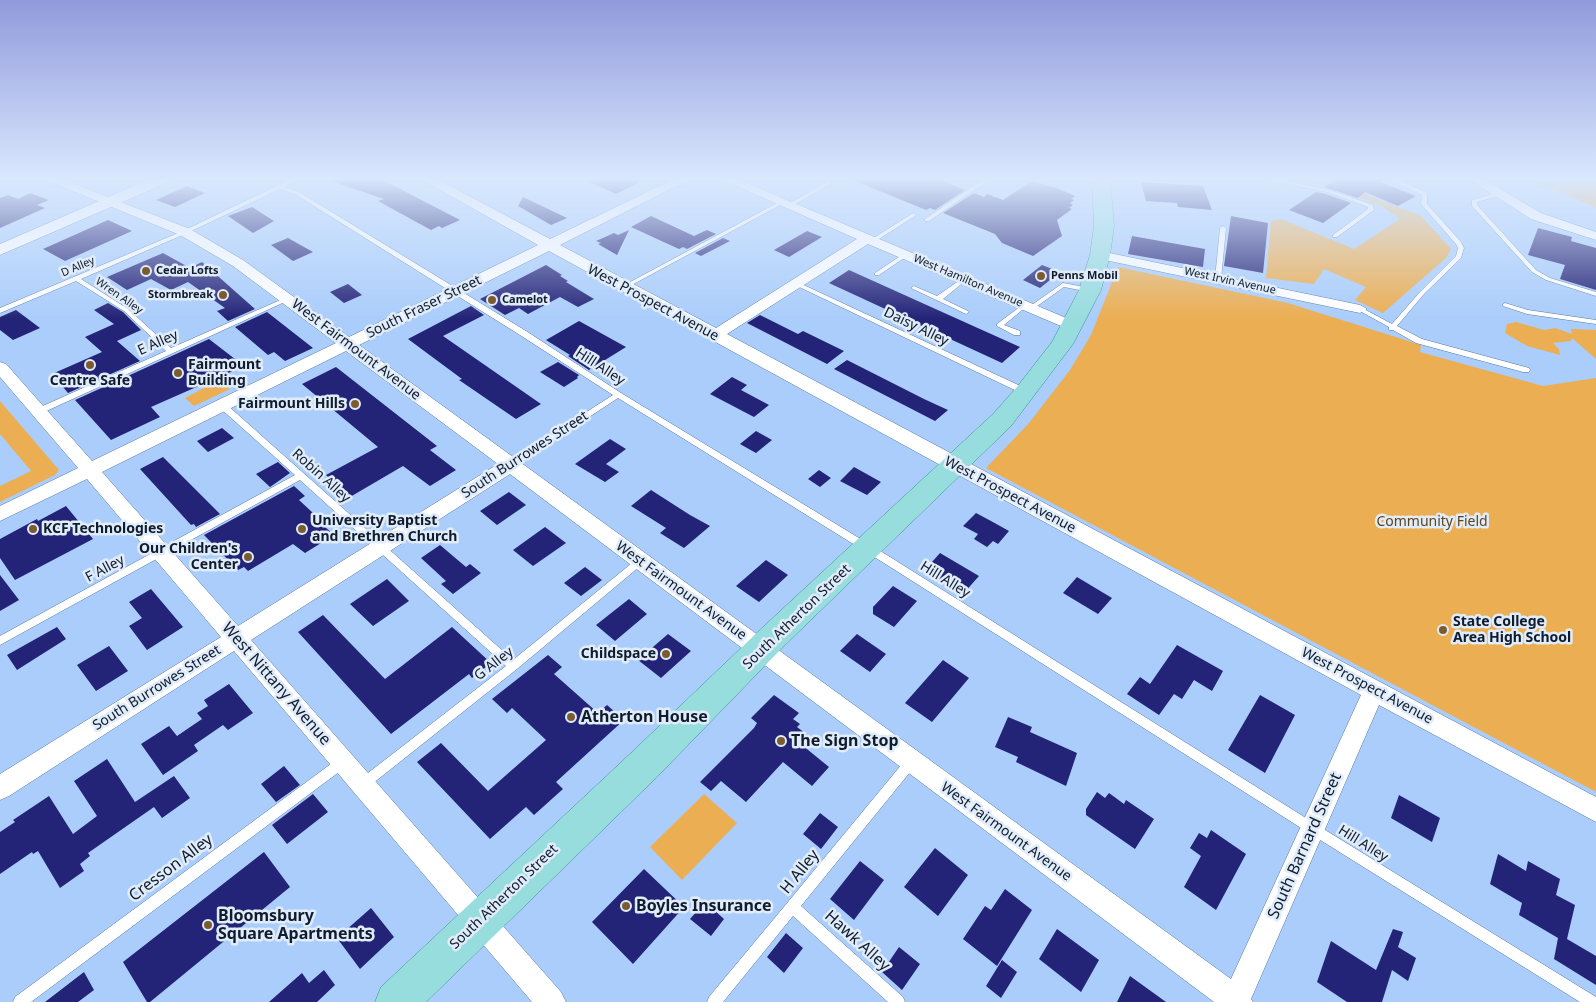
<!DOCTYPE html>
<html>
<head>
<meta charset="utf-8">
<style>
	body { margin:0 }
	canvas { display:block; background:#aacdfb }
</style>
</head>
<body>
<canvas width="1596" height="1002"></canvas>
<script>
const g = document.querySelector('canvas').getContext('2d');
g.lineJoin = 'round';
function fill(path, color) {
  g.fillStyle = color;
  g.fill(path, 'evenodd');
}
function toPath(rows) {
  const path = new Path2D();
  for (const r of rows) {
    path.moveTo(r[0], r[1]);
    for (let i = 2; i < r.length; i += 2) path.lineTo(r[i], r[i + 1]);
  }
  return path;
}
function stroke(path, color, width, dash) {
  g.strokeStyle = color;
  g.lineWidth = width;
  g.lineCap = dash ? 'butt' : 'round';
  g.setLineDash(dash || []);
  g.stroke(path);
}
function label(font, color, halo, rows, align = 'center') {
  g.font = font + ' "Noto Sans",sans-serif';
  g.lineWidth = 5;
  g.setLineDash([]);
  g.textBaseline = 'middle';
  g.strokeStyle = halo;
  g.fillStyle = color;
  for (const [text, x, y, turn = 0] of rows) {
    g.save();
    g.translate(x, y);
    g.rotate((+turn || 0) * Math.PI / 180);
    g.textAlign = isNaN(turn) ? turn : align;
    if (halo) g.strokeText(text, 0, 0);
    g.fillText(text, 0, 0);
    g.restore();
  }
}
const green = toPath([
	[1285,178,1323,178,1421,216,1451,249,1446,258,1383,313,1355,300,1366,287,1324,269,1314,284,1266,278,1271,221,1281,219,1354,249,1400,219,1383,207,1329,186],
	[1529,178,1596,178,1596,208],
	[1118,267,1288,303,1421,345,1420,352,1543,386,1596,378,1596,792,986,468,1029,423,1070,370,1091,335],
	[1516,322,1544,330,1555,328,1572,334,1571,329,1596,330,1596,359,1572,338,1571,341,1553,343,1559,349,1560,355,1527,346,1505,333,1507,324],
	[219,380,230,389,194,406,185,398],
	[0,401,59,470,55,475,0,502,0,486,31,471,0,434],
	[704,794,737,823,682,880,650,847]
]);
const building = toPath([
	[332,178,379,178,460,220,442,228,439,226,431,230,378,201,384,199,331,181],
	[581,178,648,178,616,194],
	[848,178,935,178,965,190,935,210,930,208,926,210],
	[1332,178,1384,178,1380,182,1416,196,1398,206,1365,192,1358,198,1324,187,1336,180],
	[1032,181,1057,188,1075,196,1071,199,1074,200,1070,203,1073,205,1069,208,1072,209,1057,220,1062,236,1033,256,1002,243,995,234,943,213,974,193,984,197,987,194,1003,200],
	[1141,182,1203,186,1212,210,1178,207,1177,203,1146,201],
	[187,186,205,193,175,207,156,200],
	[1316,192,1326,194,1351,203,1323,223,1289,210],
	[30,193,49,200,37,205,45,208,0,228,0,198,8,195,18,199],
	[523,197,567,218,551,225,518,206],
	[252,207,274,221,253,233,228,216],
	[651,216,694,236,707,230,716,234,687,249,683,247,679,249,631,227],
	[1231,216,1268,223,1263,273,1224,266],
	[108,220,132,231,65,261,43,249],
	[1538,228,1572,237,1571,241,1596,248,1596,290,1560,279,1565,265,1528,255],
	[629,230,617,255,598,244,601,243,596,241,614,233,618,235],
	[807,231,822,237,789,257,774,250],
	[1132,236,1205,249,1203,267,1128,254],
	[288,238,313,252,293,261,271,245],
	[723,238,730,241,701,256,695,253],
	[163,253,190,268,202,262,255,309,228,321,217,311,225,308,188,282,171,290,151,279,127,290,107,277],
	[546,265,562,275,560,276,568,281,566,282,594,299,578,307,560,297,528,314,519,308,505,315,480,299],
	[1042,265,1060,272,1040,288,1023,280],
	[849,270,971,325,1020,347,1002,363,829,283],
	[348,284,362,295,344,303,330,292],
	[108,303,123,312,141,330,117,341,140,361,68,393,52,374,102,352,85,337,114,324,94,310],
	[471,306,484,315,443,336,541,404,516,419,459,380,462,379,408,339],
	[16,310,40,328,13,340,0,330,0,317],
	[267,312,313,348,285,361,274,352,268,355,235,327],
	[760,315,798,334,803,331,844,351,827,364,747,323],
	[579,321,626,347,589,370,568,356,570,355,546,340],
	[209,339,244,366,151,407,160,417,111,440,75,400],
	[847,360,924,399,948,410,935,421,834,369],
	[558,362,579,375,577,377,578,378,564,387,540,372],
	[336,367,437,446,430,450,456,470,430,486,403,466,350,497,326,475,378,447,302,384],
	[732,377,747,385,741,390,769,405,754,417,710,394],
	[222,428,234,438,208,452,197,441],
	[756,431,772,440,756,453,740,444],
	[610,439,626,449,606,464,619,472,605,482,575,464],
	[163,457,220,514,196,527,194,524,191,525,140,469],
	[278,462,290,473,270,487,256,474],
	[854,467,881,482,867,495,840,481],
	[819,470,831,478,820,487,808,479],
	[294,486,305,496,299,500,327,526,325,527,334,535,305,553,293,544,248,571,244,567,238,570,204,535],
	[651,490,690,515,710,526,684,548,660,533,666,528,631,506],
	[509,492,526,505,497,525,480,511],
	[66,506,93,539,15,580,0,558,0,539,37,519,38,521],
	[976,513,991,521,1009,531,998,544,993,541,987,547,974,539,978,534,963,526],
	[545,527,566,543,533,566,513,550],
	[440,545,466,567,470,564,481,573,453,594,441,584,446,581,421,558],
	[940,553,979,576,963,594,924,571],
	[766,560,788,575,759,602,736,586],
	[585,567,602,580,581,596,564,583],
	[0,575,19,600,0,611],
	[1077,577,1112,598,1098,614,1063,593],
	[387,579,409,601,373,626,350,604],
	[893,586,917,601,894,627,873,614,873,607],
	[151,589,183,627,147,650,129,626,142,618,129,602],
	[629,599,647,614,615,641,596,625],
	[323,615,385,679,452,627,491,663,472,678,469,674,391,734,298,632],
	[57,627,66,639,17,670,7,655],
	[668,634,691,651,661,678,638,660],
	[857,634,886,654,870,672,840,651],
	[1177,645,1223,671,1212,691,1194,680,1182,699,1174,694,1159,715,1127,694,1140,677,1150,684],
	[109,646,128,671,96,691,77,665],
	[548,655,562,667,554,674,598,713,607,705,624,720,556,782,563,789,534,815,526,807,490,839,417,762,441,743,488,791,546,740,512,708,507,713,492,699],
	[943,660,969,678,932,722,905,703],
	[229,684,253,713,228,730,223,725,194,745,198,751,163,775,141,744,169,726,177,736,202,719,197,713,208,706,204,700],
	[774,695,799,713,793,719,800,724,797,727,810,737,802,745,829,767,812,786,783,762,746,802,721,781,711,791,700,782,754,728,757,723,751,718],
	[1260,695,1295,715,1265,773,1228,750],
	[1008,717,1032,727,1030,732,1077,753,1066,786,1016,762,1018,757,995,747],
	[107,759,135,802,174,776,190,798,162,818,154,807,88,853,90,856,80,864,84,871,60,888,38,851,33,854,32,852,0,874,0,832,15,822,13,820,49,796,73,834,97,816,74,781],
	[284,766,300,785,276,802,261,784],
	[1097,792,1105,798,1109,793,1124,804,1126,800,1154,819,1135,849,1086,815,1086,809],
	[313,794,328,812,287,844,272,825],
	[1399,795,1440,818,1432,842,1391,818],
	[820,813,838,827,821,849,803,834],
	[1211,830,1246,854,1216,910,1184,887,1201,856,1190,848,1199,833,1207,838],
	[935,848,968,875,938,916,904,887],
	[264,852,290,887,150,1002,147,1002,123,962],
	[1498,854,1526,871,1528,861,1560,879,1556,895,1575,905,1567,939,1596,956,1596,985,1554,959,1558,938,1519,915,1522,903,1490,884],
	[860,861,884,880,854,920,830,899],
	[644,869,684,907,633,964,592,922],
	[1005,889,1032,910,997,966,963,939,985,906,991,910],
	[705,902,724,919,711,936,690,919],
	[371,908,394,937,360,969,337,938],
	[1057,929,1099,960,1081,992,1039,959],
	[1393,929,1403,932,1398,947,1416,958,1408,981,1392,970,1382,1002,1347,1002,1317,982,1331,941,1376,970],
	[786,933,803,948,784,973,767,957],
	[899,947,920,964,902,990,882,972],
	[1002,960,1017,972,1001,998,986,986],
	[324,970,335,985,317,1002,269,1002,302,973,309,983],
	[84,972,94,990,78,1002,45,1002],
	[1130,976,1166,1002,1117,1002]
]);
const service = toPath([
	[293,178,301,178,284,187,299,192,526,331,621,393,890,557,1317,825,1596,997,1596,1002,1580,1002,1309,833,884,563,618,398,513,467,507,467,506,465,507,463,613,395,520,335,295,194,280,189,187,233,81,279,128,309,171,348,285,298,289,298,289,300,42,413,36,413,35,411,36,409,166,351,124,311,76,281,0,313,0,308,183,231,293,178],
	[985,178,992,178,929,221,925,221,925,219,985,178],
	[1258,178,1272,178,1330,190,1373,205,1374,210,1337,237,1333,237,1333,235,1368,209,1368,207,1327,192,1258,178],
	[1386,178,1395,178,1427,193,1427,204,1461,242,1464,248,1461,258,1424,294,1397,326,1422,339,1529,368,1530,370,1529,372,1523,372,1416,343,1393,330,1389,330,1389,327,1358,310,1358,308,1362,308,1392,324,1420,292,1456,256,1458,248,1456,244,1421,204,1422,195,1386,178],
	[829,181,834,182,790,207,785,206,829,181],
	[1499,192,1502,194,1501,195,1477,202,1478,206,1536,270,1550,278,1596,292,1596,296,1546,280,1532,272,1472,206,1472,200,1499,192],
	[779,202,784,203,626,288,624,289,621,287,779,202],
	[913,213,916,215,915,216,874,242,869,241,913,213],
	[1223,226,1226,228,1221,279,1218,281,1215,279,1220,228,1223,226],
	[905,253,908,255,907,256,879,275,875,275,875,273,905,253],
	[963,278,966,280,965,281,943,299,968,311,969,312,966,314,911,288,914,286,916,287,937,296,963,278],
	[795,281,1029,390,1030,392,1026,394,1023,394,793,284,792,283,795,281],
	[1063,283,1090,288,1093,290,1090,292,1064,287,1033,309,1029,309,1029,307,1063,283],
	[1025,303,1028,305,1027,306,1004,325,1020,331,1020,335,1014,335,997,326,997,324,1025,303],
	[1505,303,1528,310,1596,320,1596,324,1527,314,1503,306,1503,304,1505,303],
	[223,403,226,404,513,660,637,559,640,558,643,559,645,562,517,669,367,788,363,789,359,788,357,784,359,780,506,666,300,480,0,645,0,636,295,475,220,408,219,406,223,403],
	[343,757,347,758,349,762,347,766,31,1002,13,1002,15,997,339,758,343,757],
	[911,757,915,758,917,762,915,766,801,906,903,997,905,1002,888,1002,793,916,723,1002,707,1002,709,997,788,902,907,758,911,757]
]);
const minor = toPath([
	[41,178,59,178,190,229,243,260,349,337,538,245,419,178,435,178,550,239,676,178,692,178,560,245,716,328,857,239,718,178,735,178,1078,323,1081,326,1073,331,1068,329,868,244,727,334,1596,797,1596,822,1379,705,1251,999,1253,1002,1214,1002,510,474,251,640,561,992,566,1002,532,1002,234,651,9,796,0,800,0,774,221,637,87,479,0,521,0,506,78,468,0,377,0,362,6,364,92,461,336,343,233,266,180,235,41,178],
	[549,251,1361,695,1231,979,359,345,549,251],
	[346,351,498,464,238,626,102,472,346,351],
	[1467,178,1482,178,1541,213,1596,232,1596,240,1531,219,1467,178],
	[1100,251,1360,305,1367,309,1360,313,1095,258,1093,255,1095,252,1100,251]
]);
const tertiary = toPath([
	[152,178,173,178,171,181,0,255,0,244,152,178]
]);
const primary = toPath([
	[1092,178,1110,178,1114,226,1110,255,1101,290,1073,344,1011,426,785,645,657,777,426,1002,375,1002,381,987,631,753,763,627,993,414,1017,387,1052,342,1079,290,1090,255,1094,226,1092,178]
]);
const markers = [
	[146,271,5,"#7a5c30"],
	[1041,276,5,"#7a5c30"],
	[223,295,5,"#7a5c30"],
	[492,300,5,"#7a5c30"],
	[90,365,5,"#7a5c30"],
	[178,373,5,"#7a5c30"],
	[355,404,5,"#7a5c30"],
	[33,529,5,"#7a5c30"],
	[302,529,5,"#7a5c30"],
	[248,557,5,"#7a5c30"],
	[1443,630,5,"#7a5c30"],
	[666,654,5,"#7a5c30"],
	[571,717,5,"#7a5c30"],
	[781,741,5,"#7a5c30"],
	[626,906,5,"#7a5c30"],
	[208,925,5,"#7a5c30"]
];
const farStreetnames = [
	["D Alley",78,267,-23],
	["West Hamilton Avenue",968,281,23],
	["West Irvin Avenue",1230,281,12],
	["Wren Alley",119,296,35]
];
const farPoinames = [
	["Cedar Lofts",156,271],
	["Penns Mobil",1051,276],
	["Stormbreak",213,295,"right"],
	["Camelot",502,300]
];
const streetNames = [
	["West Prospect Avenue",653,303,28],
	["South Fraser Street",424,307,-26],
	["Daisy Alley",916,327,26],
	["E Alley",158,343,-24],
	["West Fairmount Avenue",356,350,37],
	["Hill Alley",600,367,33],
	["South Burrowes Street",525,455,-33],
	["Robin Alley",321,476,42],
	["West Prospect Avenue",1010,495,28],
	["F Alley",105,569,-28],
	["Hill Alley",945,580,32],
	["West Fairmount Avenue",681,591,36],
	["South Atherton Street",797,617,-44],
	["G Alley",494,664,-38],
	["West Prospect Avenue",1367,686,28],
	["South Burrowes Street",157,688,-32],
	["West Fairmount Avenue",1006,832,36],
	["Hill Alley",1363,844,32],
	["South Atherton Street",504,897,-44]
];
const poiNames = [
	["Fairmount",188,365],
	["Building",188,381],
	["Centre Safe",90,381,"center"],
	["Fairmount Hills",345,404,"right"],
	["University Baptist",312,521],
	["and Brethren Church",312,537],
	["KCF Technologies",43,529],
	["Our Children's",238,549,"right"],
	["Center",238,565,"right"],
	["State College",1453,622],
	["Area High School",1453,638],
	["Childspace",656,654,"right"]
];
const parkNames = [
	["Community Field",1432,522]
];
const nearStreetnames = [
	["West Nittany Avenue",276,684,49],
	["South Barnard Street",1305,846,-66],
	["Cresson Alley",171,868,-37],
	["H Alley",800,872,-51],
	["Hawk Alley",857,941,42]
];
const nearPoinames = [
	["Atherton House",581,717],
	["The Sign Stop",791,741],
	["Boyles Insurance",636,906],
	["Bloomsbury",218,916],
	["Square Apartments",218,934]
];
fill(green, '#ebae53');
fill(building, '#232377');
stroke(service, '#5677a1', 1);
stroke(minor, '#5677a1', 1);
stroke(tertiary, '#5677a1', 1);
stroke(primary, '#3b8b92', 1);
fill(service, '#fff');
fill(minor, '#fff');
fill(tertiary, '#fff');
fill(primary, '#97ddde');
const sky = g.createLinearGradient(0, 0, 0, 319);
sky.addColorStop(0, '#919adc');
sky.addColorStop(0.56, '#d9e8fd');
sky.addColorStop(1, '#d9e8fd00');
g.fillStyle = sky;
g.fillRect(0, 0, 1596, 319);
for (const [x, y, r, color] of markers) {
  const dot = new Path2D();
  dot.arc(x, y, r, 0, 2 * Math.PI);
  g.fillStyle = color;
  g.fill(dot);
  stroke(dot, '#e1ecfa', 2);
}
label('11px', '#0f1c2d', '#e1ecfa', farStreetnames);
label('bold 11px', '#0f1c2d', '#e1ecfa', farPoinames, 'left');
label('14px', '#0f1c2d', '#e1ecfa', streetNames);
label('bold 14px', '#0f1c2d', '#e1ecfa', poiNames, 'left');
label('14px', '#5f441b', '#e1ecfa', parkNames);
label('16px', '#0f1c2d', '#e1ecfa', nearStreetnames);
label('bold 16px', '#0f1c2d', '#e1ecfa', nearPoinames, 'left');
</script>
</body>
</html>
